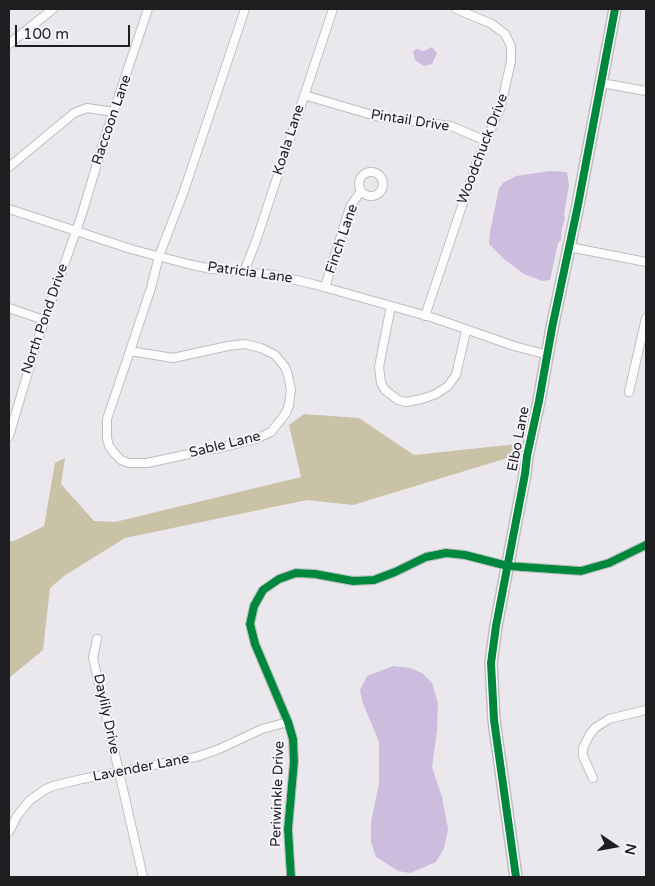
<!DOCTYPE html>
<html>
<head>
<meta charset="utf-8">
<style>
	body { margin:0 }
	#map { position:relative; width:655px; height:886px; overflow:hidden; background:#eae8ec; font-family:"Varela Round",sans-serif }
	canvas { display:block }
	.frame { position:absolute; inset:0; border:10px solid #1e1d20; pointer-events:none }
	.north { position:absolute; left:590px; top:821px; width:50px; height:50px; -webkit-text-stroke:4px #f6f3fb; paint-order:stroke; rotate:102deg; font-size:14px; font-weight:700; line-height:20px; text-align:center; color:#1e1d20 }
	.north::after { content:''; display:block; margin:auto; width:18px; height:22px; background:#1e1d20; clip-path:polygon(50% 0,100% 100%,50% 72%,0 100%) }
	.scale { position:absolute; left:15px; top:25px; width:115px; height:22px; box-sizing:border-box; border:2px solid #1e1d20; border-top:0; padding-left:6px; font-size:15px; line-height:18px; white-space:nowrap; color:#1e1d20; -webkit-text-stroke:4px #f6f3fb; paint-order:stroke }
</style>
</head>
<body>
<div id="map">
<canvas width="655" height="886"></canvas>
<div class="frame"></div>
<div class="north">N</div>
<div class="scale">100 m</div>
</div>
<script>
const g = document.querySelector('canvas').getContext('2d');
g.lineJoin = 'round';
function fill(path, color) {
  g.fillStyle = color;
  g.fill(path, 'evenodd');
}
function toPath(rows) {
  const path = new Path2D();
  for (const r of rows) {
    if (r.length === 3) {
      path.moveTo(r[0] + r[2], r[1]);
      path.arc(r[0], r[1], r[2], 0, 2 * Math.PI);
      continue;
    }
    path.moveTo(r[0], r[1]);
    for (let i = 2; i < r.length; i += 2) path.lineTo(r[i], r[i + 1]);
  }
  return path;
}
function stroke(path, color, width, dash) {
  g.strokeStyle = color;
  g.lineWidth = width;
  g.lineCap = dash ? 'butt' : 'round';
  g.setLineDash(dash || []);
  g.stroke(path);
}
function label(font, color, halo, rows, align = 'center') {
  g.font = font + ' "Varela Round",sans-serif';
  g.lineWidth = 4;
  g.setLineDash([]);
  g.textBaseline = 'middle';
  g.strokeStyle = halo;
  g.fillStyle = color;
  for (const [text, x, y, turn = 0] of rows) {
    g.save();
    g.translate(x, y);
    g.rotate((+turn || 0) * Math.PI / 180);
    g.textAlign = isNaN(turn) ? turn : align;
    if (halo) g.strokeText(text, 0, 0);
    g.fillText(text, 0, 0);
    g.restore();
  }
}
const forest = toPath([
	[304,414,359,418,414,455,517,444,514,456,353,505,307,500,125,538,64,576,50,588,43,650,9,678,9,542,16,540,44,526,55,463,65,458,61,484,94,521,115,522,301,477,289,425]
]);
const water = toPath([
	[432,47,437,53,432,64,424,66,415,60,413,51,417,49,424,51],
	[550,171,567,172,569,185,564,214,565,218,562,228,561,240,558,243,550,280,542,281,524,274,504,259,489,244,490,232,499,188,503,183,516,176],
	[393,666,410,668,422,673,432,683,438,703,437,730,432,767,442,797,448,829,447,835,444,848,436,862,410,873,398,871,376,857,371,842,371,822,379,783,379,742,362,701,360,690,367,676]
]);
const street = toPath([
	[9,44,53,9],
	[601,83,646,91],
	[304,95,379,117,451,126,486,141],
	[9,167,74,113,87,108,114,112],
	[371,184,12],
	[9,209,134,250,192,265,212,269,274,275,313,284,434,318,514,346,548,355],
	[569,247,646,262],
	[244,272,256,241,333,9],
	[325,287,350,207,361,191],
	[391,306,379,367,381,383,385,390,398,400,406,402,422,399,436,394,448,386,456,375,466,331],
	[9,308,44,320],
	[425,316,476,164,501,106,511,61,511,46,505,34,492,24,456,9],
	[245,344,261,348,275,355,285,367,288,375,291,390,289,405,286,413,271,432,256,439,236,444,147,463,129,463,121,460,115,454,109,446,107,438,107,419,130,351,173,358,228,346,245,344],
	[130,351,151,288,159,256,184,191,245,9],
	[629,392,646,318],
	[9,436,37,342,82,214,105,137,148,9],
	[97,639,93,658,143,877],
	[593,778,583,756,583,748,590,734,595,728,609,719,646,710],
	[9,832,17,816,29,801,44,790,53,786,82,779,196,757,217,750,262,729,288,722],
	[291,877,288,829,294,762,293,739,288,722,255,644,250,624,254,606,263,590,279,579,296,573,315,574,353,581,374,580,395,572,426,557,446,553,465,555,508,566,581,571,609,563,646,545]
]);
const secondary = toPath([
	[516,877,494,720,491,663,496,626,525,474,527,456,539,401,552,328,578,205,615,9]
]);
const cycleway = toPath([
	[291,877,288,829,294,762,293,739,288,722,255,644,250,624,254,606,263,590,279,579,296,573,315,574,353,581,374,580,395,572,426,557,446,553,465,555,508,566,581,571,609,563,646,545],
	[516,877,494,720,491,663,496,626,525,474,527,456,539,401,552,328,578,205,615,9]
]);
const streetNames = [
	["Raccoon Lane",112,120,-71],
	["Pintail Drive",410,121,9],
	["Koala Lane",289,140,-72],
	["Woodchuck Drive",483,149,-69],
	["Finch Lane",342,239,-71],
	["Patricia Lane",250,273,8],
	["North Pond Drive",45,319,-71],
	["Elbo Lane",519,439,-79],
	["Sable Lane",225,445,-14],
	["Daylily Drive",106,714,78],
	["Lavender Lane",141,768,-11],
	["Periwinkle Drive",278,794,-88]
];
fill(forest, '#cac2a7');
fill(water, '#ccbddf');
stroke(street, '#bfbdc0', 10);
stroke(secondary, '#bfbdc0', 14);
stroke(street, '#fcfcfc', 8);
stroke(secondary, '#fcfcfc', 11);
stroke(cycleway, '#00873e', 8);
label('14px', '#1e1d20', '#f6f3fb', streetNames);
</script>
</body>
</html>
